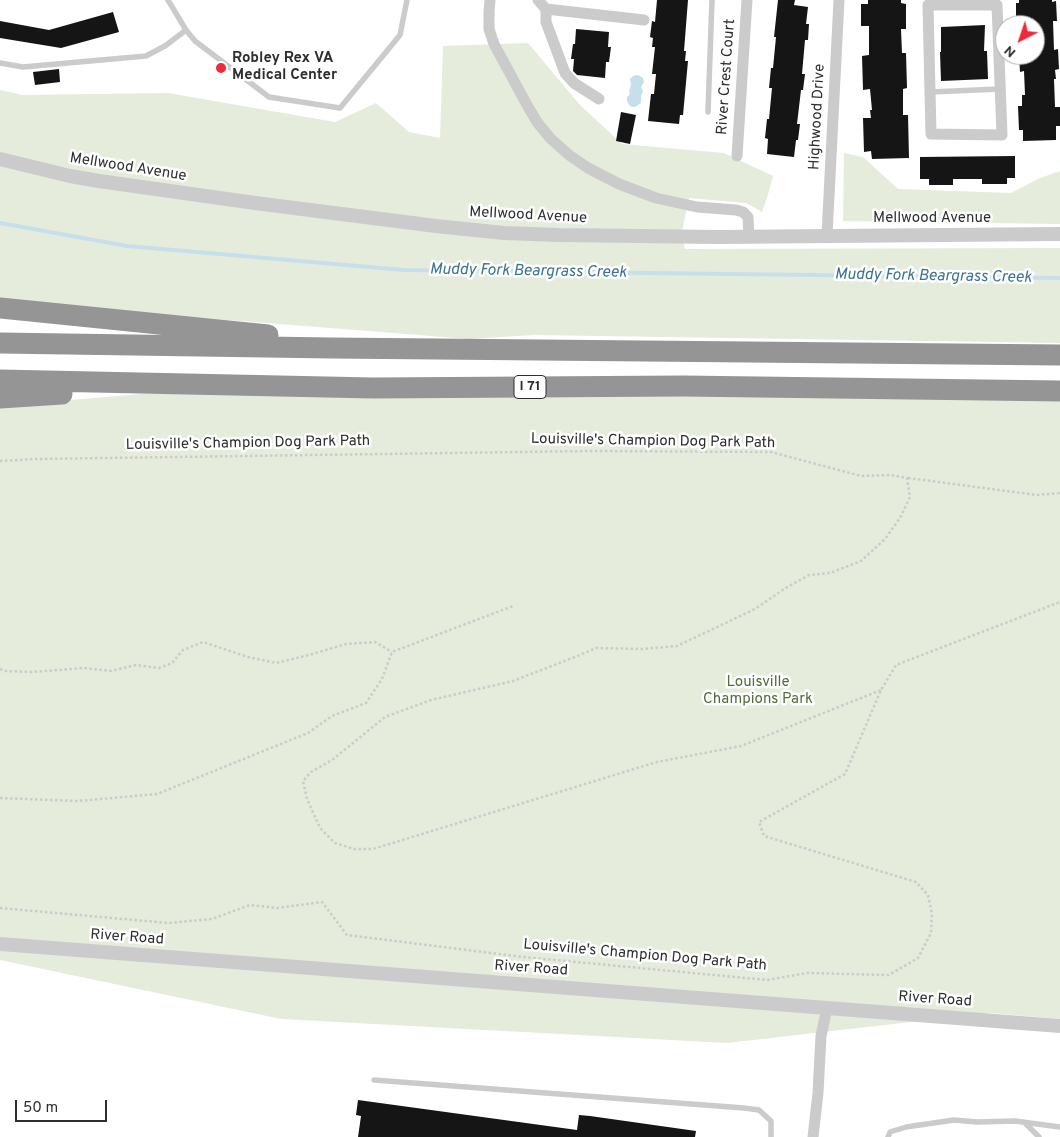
<!DOCTYPE html>
<html>
<head>
<meta charset="utf-8">
<style>
	body { margin:0 }
	#map { position:relative; width:1060px; height:1137px; overflow:hidden; background:#fff; font-family:Overpass,sans-serif }
	canvas { display:block }
	.north { position:absolute; left:995px; top:15px; width:50px; height:50px; box-sizing:border-box; background:#fff; border:1px solid #ababab; border-radius:50%; rotate:221deg; font-size:14px; font-weight:700; line-height:20px; text-align:center; color:#2e2e2e }
	.north::after { content:''; display:block; margin:auto; width:18px; height:22px; background:#ed293b; clip-path:polygon(50% 0,100% 100%,50% 72%,0 100%) }
	.scale { position:absolute; left:15px; top:1100px; width:92px; height:22px; box-sizing:border-box; border:2px solid #2e2e2e; border-top:0; padding-left:6px; font-size:15px; line-height:18px; white-space:nowrap; color:#2e2e2e; -webkit-text-stroke:4px #fff; paint-order:stroke }
</style>
</head>
<body>
<div id="map">
<canvas width="1060" height="1137"></canvas>
<div class="north">N</div>
<div class="scale">50 m</div>
</div>
<script>
const g = document.querySelector('canvas').getContext('2d');
g.lineJoin = 'round';
function fill(path, color) {
  g.fillStyle = color;
  g.fill(path, 'evenodd');
}
function toPath(rows) {
  const path = new Path2D();
  for (const r of rows) {
    path.moveTo(r[0], r[1]);
    for (let i = 2; i < r.length; i += 2) path.lineTo(r[i], r[i + 1]);
  }
  return path;
}
function stroke(path, color, width, dash) {
  g.strokeStyle = color;
  g.lineWidth = width;
  g.lineCap = dash ? 'butt' : 'round';
  g.setLineDash(dash || []);
  g.stroke(path);
}
function label(font, color, halo, rows, align = 'center') {
  g.font = font + ' Overpass,sans-serif';
  g.lineWidth = 5;
  g.setLineDash([]);
  g.textBaseline = 'middle';
  g.strokeStyle = halo;
  g.fillStyle = color;
  for (const [text, x, y, turn = 0] of rows) {
    g.save();
    g.translate(x, y);
    g.rotate((+turn || 0) * Math.PI / 180);
    g.textAlign = isNaN(turn) ? turn : align;
    if (halo) g.strokeText(text, 0, 0);
    g.fillText(text, 0, 0);
    g.restore();
  }
}
const green = toPath([
	[528,43,580,105,622,144,724,153,773,176,767,198,762,212,746,203,689,198,682,231,685,249,1060,248,1060,343,534,335,469,339,0,302,0,90,23,95,168,93,335,122,376,103,409,132,440,138,443,46],
	[844,153,863,157,898,189,1011,193,1040,178,1060,171,1060,224,843,221],
	[933,389,1060,393,1060,1019,990,1013,727,1043,281,1019,0,960,0,406,141,394]
]);
const water = toPath([
	[637,75,640,76,643,78,644,82,641,87,643,91,641,96,641,103,635,107,632,107,629,105,627,101,627,97,630,94,629,91,631,85,630,79,633,76]
]);
const stream = toPath([
	[0,223,127,246,404,270,1060,278]
]);
const building = toPath([
	[657,0,688,0,684,51,686,51,685,61,688,61,683,115,680,115,679,124,648,121,651,94,654,94,656,74,652,74,655,47,652,47,653,38,650,37,652,21,655,22],
	[778,0,795,0,794,5,808,7,806,24,809,24,808,40,805,40,802,74,805,74,803,90,801,90,797,124,800,124,798,140,796,140,794,157,767,154,768,139,765,138,767,119,769,119,772,88,769,88,771,68,773,68,776,37,774,37],
	[868,0,901,0,901,3,906,4,906,29,901,29,902,53,906,53,907,88,903,89,903,115,908,115,909,158,872,159,871,151,864,152,863,118,871,118,870,110,872,110,870,89,863,90,862,56,869,55,869,26,861,26,861,4,868,4],
	[1019,0,1052,0,1052,2,1056,1,1057,21,1053,21,1054,50,1058,49,1059,69,1055,70,1056,79,1054,79,1055,107,1060,107,1060,126,1056,126,1056,140,1023,141,1023,130,1019,130,1018,106,1022,106,1022,95,1025,95,1024,71,1020,72,1019,55,1035,55,1035,25,1020,25,1020,23,1016,23,1016,3,1019,3],
	[113,12,119,32,61,48,0,38,0,21,49,30],
	[985,25,984,51,987,51,988,79,941,81,940,52,941,52,941,27],
	[576,29,609,32,608,47,611,47,609,62,606,62,605,78,577,75,573,71,574,59,571,59,573,44,575,44],
	[59,69,60,82,35,85,33,72],
	[621,112,636,115,630,144,616,141],
	[1015,156,1015,178,1007,178,1007,184,982,184,982,179,953,179,953,185,929,185,929,179,920,179,920,157],
	[358,1100,577,1130,579,1115,590,1116,696,1131,695,1137,358,1137,361,1116,356,1115]
]);
const path = toPath([
	[0,461,36,459,589,451,771,452,861,476,891,475,907,478,910,497,900,518,885,539,861,561,830,573,809,575,784,589,755,609,677,646,642,649,596,648,580,655,513,681,431,700,385,717,332,760,311,772,303,781,307,799,320,828,335,843,354,849,373,849,657,762,741,746,881,690],
	[908,478,1037,495,1060,493],
	[0,669,5,671,32,672,84,668,111,671,136,665,159,668,172,663,183,650,203,642,248,657,276,663,309,655,346,644,375,642,392,652],
	[0,798,78,801,157,794,308,733,332,716,366,703,382,679,392,652,513,606],
	[0,908,168,923,212,919,250,905,277,908,322,902,347,935,523,957,767,980,807,973,889,975,918,958,931,933,932,914,928,895,916,882,764,836,759,822,845,774,881,690,896,665,1060,602]
]);
const service = toPath([
	[186,30,195,41,269,97,340,108,400,35,407,0],
	[0,63,23,67,146,56,165,46,186,30,168,0],
	[930,92,1000,89],
	[708,112,712,0],
	[374,1080,744,1108,759,1110,771,1121,771,1137],
	[1025,1123,1039,1137],
	[888,1137,890,1132,906,1127,954,1120,977,1122,1015,1121,1060,1127]
]);
const minor = toPath([
	[490,0,489,12,489,29,494,44,527,105,537,122,550,138,569,155,588,168,619,184,656,198,697,207,736,210,743,212,748,217,749,237],
	[538,0,546,9,644,20],
	[928,5,997,5,1002,135,931,134,928,5],
	[546,9,546,22,565,73,574,83,599,99],
	[737,156,747,0],
	[827,235,839,0],
	[813,1137,818,1093,821,1036,827,1008]
]);
const tertiary = toPath([
	[0,159,70,176,99,181,255,203,436,226,504,233,559,235,719,237,1060,234],
	[0,944,1060,1026]
]);
const motorway = toPath([
	[0,308,268,335],
	[0,343,332,348,1060,355],
	[0,380,373,388,683,386,1060,391],
	[0,398,62,394]
]);
const markers = [
	[221,68,6,"#ed293b"]
];
const shields = [
	[530,387,32]
];
const shieldNames = [
	["I 71",530,387]
];
const poiNames = [
	["Robley Rex VA",232,59],
	["Medical Center",232,76]
];
const streetNames = [
	["River Crest Court",727,77,-86],
	["Highwood Drive",818,117,-87],
	["Mellwood Avenue",128,168,9],
	["Mellwood Avenue",528,216,3],
	["Mellwood Avenue",932,219],
	["Louisville's Champion Dog Park Path",653,442,1],
	["Louisville's Champion Dog Park Path",248,444,-1],
	["River Road",127,938,4],
	["Louisville's Champion Dog Park Path",645,956,5],
	["River Road",531,969,4],
	["River Road",935,1000,4]
];
const parkNames = [
	["Louisville",758,683],
	["Champions Park",758,700]
];
const waterNames = [
	["Muddy Fork Beargrass Creek",528,272,1],
	["Muddy Fork Beargrass Creek",933,277,1]
];
fill(green, '#e5ecdb');
fill(water, '#c7dfed');
stroke(stream, '#c7dfed', 4);
fill(building, '#151515');
stroke(path, '#cbcbcb', 2.5, [2.5, 2.5]);
stroke(service, '#cbcbcb', 5.5);
stroke(minor, '#cbcbcb', 11);
stroke(tertiary, '#cbcbcb', 14);
stroke(motorway, '#959595', 21);
for (const [x, y, r, color] of markers) {
  const dot = new Path2D();
  dot.arc(x, y, r, 0, 2 * Math.PI);
  g.fillStyle = color;
  g.fill(dot);
  stroke(dot, '#fff', 2);
}
for (const [x, y, w] of shields) {
  const box = new Path2D();
  box.roundRect(x - w / 2, y - 11.5, w, 23, 4);
  g.fillStyle = '#fff';
  g.fill(box);
  stroke(box, '#2e2e2e', 1);
}
label('bold 14px', '#2e2e2e', null, shieldNames);
label('bold 15px', '#2e2e2e', '#fff', poiNames, 'left');
label('15px', '#2e2e2e', '#fff', streetNames);
label('15px', '#526c3a', '#fff', parkNames);
label('italic 16px', '#397294', '#fff', waterNames);
</script>
</body>
</html>
